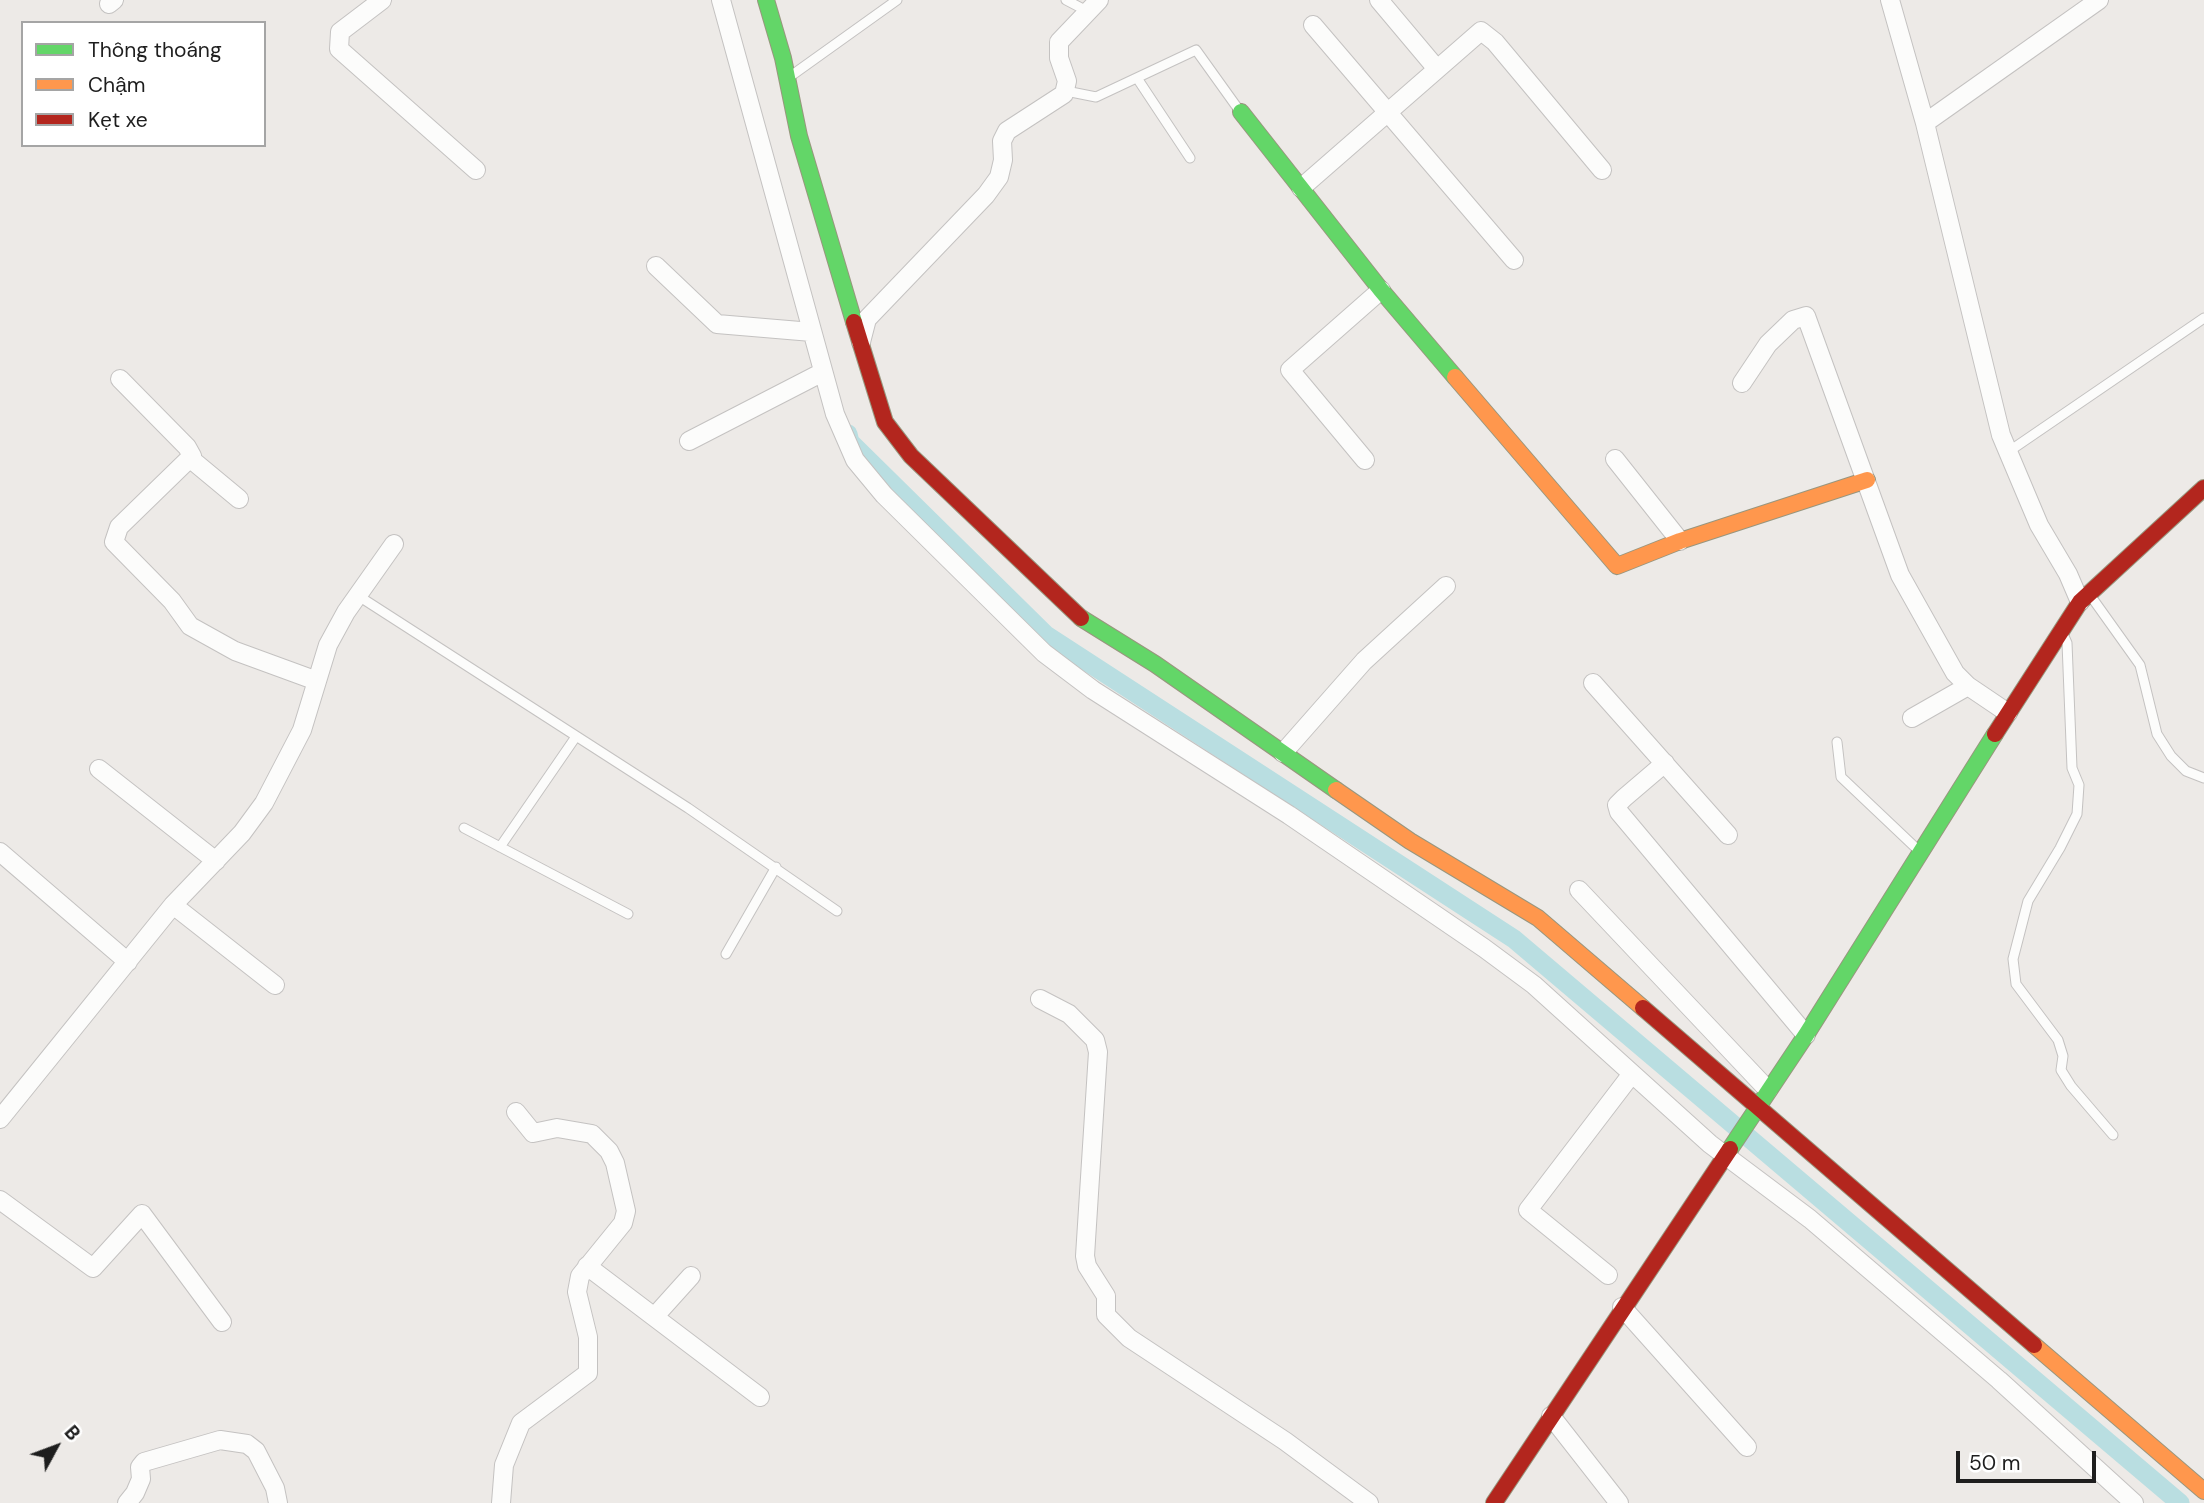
<!DOCTYPE html>
<html>
<head>
<meta charset="utf-8">
<style>
	body { margin:0 }
	#map { position:relative; width:2204px; height:1503px; overflow:hidden; background:#edeae7; font-family:"DM Sans",sans-serif }
	canvas { display:block }
	.legend { position:absolute; left:21px; top:21px; width:245px; height:126px; box-sizing:border-box; background:#fff; border:2px solid #a5a5a5; margin:0; padding:9px 12px; list-style:none; font-size:21px; color:#1e1e1e }
	.legend li { display:flex; align-items:center; gap:14px; height:35px }
	.legend b { width:35px; border:2px solid #a5a5a5 }
	.north { position:absolute; left:21px; top:1412px; width:70px; height:70px; -webkit-text-stroke:5px #fff; paint-order:stroke; rotate:49deg; font-size:19px; font-weight:700; line-height:28px; text-align:center; color:#1e1e1e }
	.north::after { content:''; display:block; margin:auto; width:24px; height:32px; background:#1e1e1e; clip-path:polygon(50% 0,100% 100%,50% 72%,0 100%) }
	.scale { position:absolute; left:1956px; top:1451px; width:140px; height:32px; box-sizing:border-box; border:4px solid #1e1e1e; border-top:0; padding-left:9px; font-size:21px; line-height:24px; white-space:nowrap; color:#1e1e1e; -webkit-text-stroke:5px #fff; paint-order:stroke }
</style>
</head>
<body>
<div id="map">
<canvas width="2204" height="1503"></canvas>
<ul class="legend">
<li><b style="height:9px;background:#63d668"></b>Thông thoáng</li>
<li><b style="height:9px;background:#ff974d"></b>Chậm</li>
<li><b style="height:9px;background:#b3261e"></b>Kẹt xe</li>
</ul>
<div class="north">B</div>
<div class="scale">50 m</div>
</div>
<script>
const g = document.querySelector('canvas').getContext('2d');
g.lineJoin = 'round';
function toPath(rows) {
  const path = new Path2D();
  for (const r of rows) {
    path.moveTo(r[0], r[1]);
    for (let i = 2; i < r.length; i += 2) path.lineTo(r[i], r[i + 1]);
  }
  return path;
}
function stroke(path, color, width, dash) {
  g.strokeStyle = color;
  g.lineWidth = width;
  g.lineCap = dash ? 'butt' : 'round';
  g.setLineDash(dash || []);
  g.stroke(path);
}
const canal = toPath([
	[848,434,850,442,1046,635,1514,939,2180,1503]
]);
const lane = toPath([
	[1066,0,1087,11],
	[788,78,897,0],
	[1137,78,1190,158],
	[1066,91,1096,97,1196,50,1239,110],
	[2008,452,2204,318],
	[357,595,688,808,837,911],
	[2090,595,2140,665,2157,734,2171,756,2186,771,2204,778],
	[2063,634,2067,643,2072,768,2079,785,2077,814,2060,848,2028,901,2013,959,2016,984,2058,1040,2063,1056,2061,1070,2071,1086,2113,1135],
	[1837,742,1841,777,1917,849],
	[464,828,628,914],
	[500,847,575,738],
	[726,954,776,867]
]);
const street = toPath([
	[382,0,340,32,339,49,476,170],
	[721,0,835,414,855,460,884,495,1044,653,1093,690,1289,815,1484,948,1534,985,1710,1144,1810,1219,1999,1380,2134,1503],
	[1379,0,1437,69],
	[1890,0,1925,123,2001,435,2039,525,2068,574,2080,602],
	[109,4,114,0],
	[1313,25,1514,260],
	[1925,123,2099,0],
	[1301,188,1481,31,1495,42,1602,170],
	[656,266,717,324,812,332],
	[861,342,867,319,986,195,999,177,1003,160,1002,141,1007,131,1064,94,1067,81,1059,58,1059,42,1099,0],
	[120,379,187,447,192,456,119,527,114,542,172,601,190,626,235,651,317,681],
	[1742,383,1768,344,1793,320,1806,316,1900,575,1955,673,1968,686,2008,713],
	[689,441,823,372],
	[1615,459,1680,541],
	[192,460,239,499],
	[1365,460,1290,370,1381,290],
	[1593,683,1728,835],
	[1912,718,1968,686],
	[1283,753,1364,661,1446,586],
	[1665,763,1624,798,1617,805,1619,812,1806,1035],
	[99,769,216,861],
	[0,852,128,962],
	[1579,890,1768,1090],
	[173,905,275,985],
	[1040,999,1069,1014,1095,1040,1098,1052,1085,1256,1087,1266,1106,1296,1106,1315,1129,1338,1285,1441,1369,1503],
	[0,1119,173,905,242,833,264,803,302,730,328,645,346,612,394,544],
	[0,1200,93,1268,142,1214,222,1322],
	[587,1266,760,1397],
	[1608,1275,1528,1210,1631,1075],
	[1622,1307,1747,1447],
	[655,1316,691,1276],
	[1551,1416,1619,1503],
	[127,1503,135,1493,141,1479,140,1467,144,1462,220,1440,247,1444,256,1451,275,1488,278,1503],
	[501,1503,504,1465,521,1423,588,1373,588,1337,577,1292,580,1276,623,1223,626,1211,615,1163,609,1151,592,1134,557,1128,533,1133,516,1112]
]);
const fast = toPath([
	[766,0,783,58,799,136,854,322],
	[1241,112,1381,290,1455,377],
	[1081,618,1155,664,1336,790],
	[1730,1149,1806,1035,1995,734]
]);
const slow = toPath([
	[1455,377,1617,566,1680,541,1867,480],
	[1336,790,1410,841,1538,918,1643,1008],
	[2034,1345,2204,1491]
]);
const jam = toPath([
	[854,322,885,422,911,456,1081,618],
	[1995,734,2080,602,2204,488],
	[1643,1008,2034,1345],
	[1494,1503,1730,1149]
]);
stroke(canal, '#b9dee1', 19);
stroke(lane, '#c4c2c1', 11);
stroke(street, '#c4c2c1', 20);
stroke(fast, '#98967e', 18);
stroke(slow, '#98967e', 18);
stroke(jam, '#98967e', 18);
stroke(lane, '#fcfcfb', 9);
stroke(street, '#fcfcfb', 18);
stroke(fast, '#63d668', 16);
stroke(slow, '#ff974d', 16);
stroke(jam, '#b3261e', 16);
</script>
</body>
</html>
